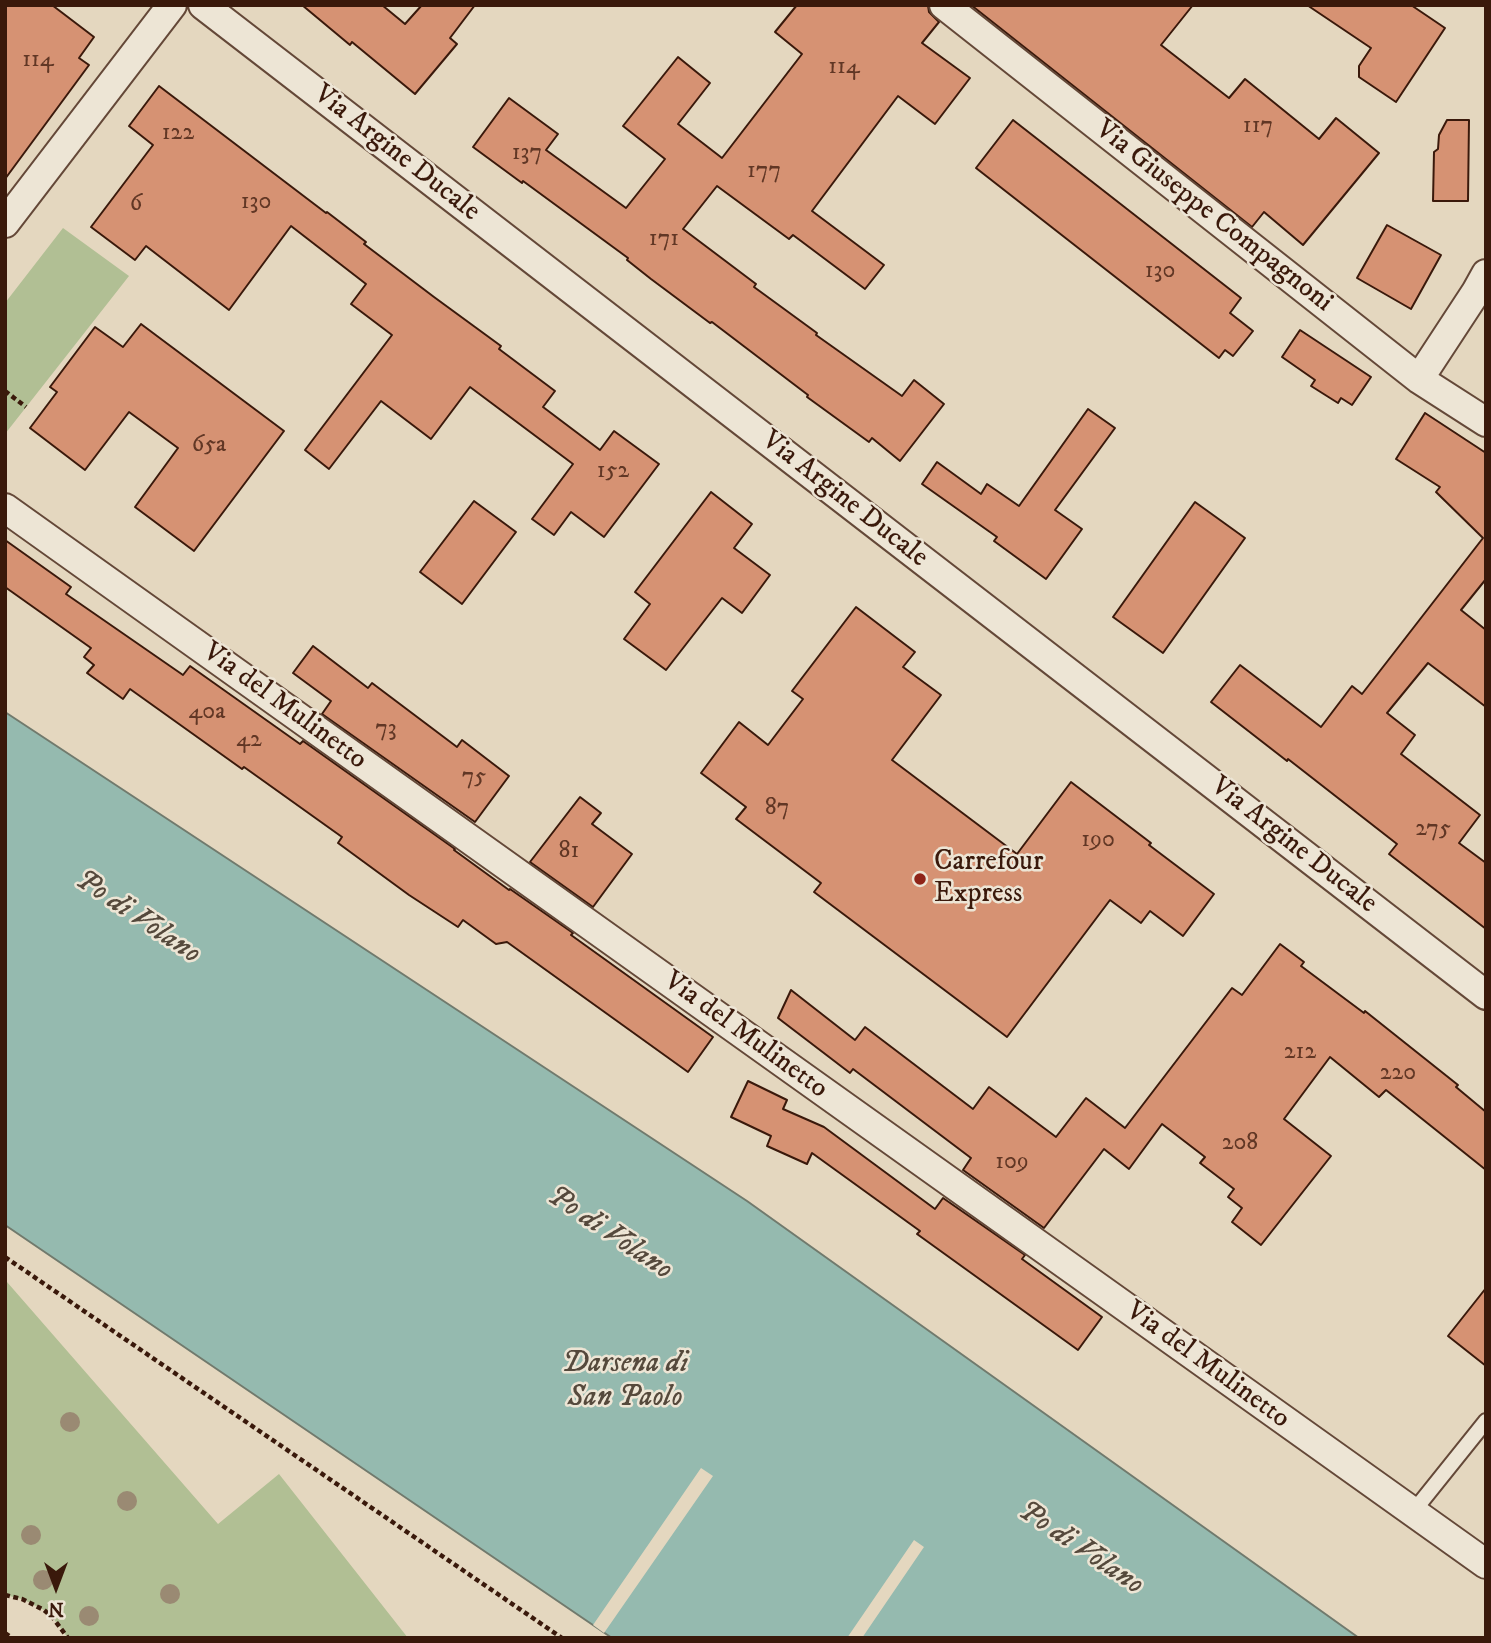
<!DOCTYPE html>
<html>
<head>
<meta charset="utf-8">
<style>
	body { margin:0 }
	#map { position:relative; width:1491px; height:1643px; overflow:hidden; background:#e4d7bf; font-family:"IM FELL DW Pica",serif }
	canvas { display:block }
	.frame { position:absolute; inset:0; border:7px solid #3a190b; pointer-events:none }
	.north { position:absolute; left:21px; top:1552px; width:70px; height:70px; -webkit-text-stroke:5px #ede5d5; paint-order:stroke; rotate:180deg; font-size:19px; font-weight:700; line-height:28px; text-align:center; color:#3a190b }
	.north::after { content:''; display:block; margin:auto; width:24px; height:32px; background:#3a190b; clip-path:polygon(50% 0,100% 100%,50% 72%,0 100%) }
</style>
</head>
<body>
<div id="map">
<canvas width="1491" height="1643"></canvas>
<div class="frame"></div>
<div class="north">N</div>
</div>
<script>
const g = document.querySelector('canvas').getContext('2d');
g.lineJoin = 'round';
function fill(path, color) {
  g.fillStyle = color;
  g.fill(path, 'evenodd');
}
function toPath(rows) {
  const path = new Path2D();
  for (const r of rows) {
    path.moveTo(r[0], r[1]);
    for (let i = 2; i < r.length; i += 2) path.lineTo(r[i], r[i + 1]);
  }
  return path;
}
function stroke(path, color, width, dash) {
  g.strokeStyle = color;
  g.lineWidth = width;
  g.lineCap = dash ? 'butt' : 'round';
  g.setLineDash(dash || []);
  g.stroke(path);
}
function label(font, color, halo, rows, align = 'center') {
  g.font = font + ' "IM FELL DW Pica",serif';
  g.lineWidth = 5;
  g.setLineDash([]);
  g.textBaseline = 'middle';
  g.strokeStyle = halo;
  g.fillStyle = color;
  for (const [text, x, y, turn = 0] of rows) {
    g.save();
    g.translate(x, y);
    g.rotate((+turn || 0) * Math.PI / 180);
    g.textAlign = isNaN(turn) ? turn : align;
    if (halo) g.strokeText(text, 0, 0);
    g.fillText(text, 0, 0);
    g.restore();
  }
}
const green = toPath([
	[63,228,129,276,5,434,5,303],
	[7,1282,218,1524,279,1474,408,1638,68,1638,53,1618,44,1610,22,1599,5,1595,5,1284]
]);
const water = toPath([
	[5,712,747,1201,1359,1638,612,1638,5,1225,5,712]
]);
const pier = toPath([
	[701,1468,713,1476,604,1633,593,1625],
	[914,1540,924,1547,862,1638,847,1638]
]);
const building = toPath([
	[5,5,52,5,94,37,79,58,89,65,5,179,5,5],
	[302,5,382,5,405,24,422,5,475,5,450,38,457,44,415,94,352,42,350,45,302,5],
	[797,5,928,5,929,12,939,22,922,43,970,78,935,124,898,96,812,211,884,265,865,289,793,235,789,239,717,186,683,229,756,284,754,287,817,333,816,335,902,396,914,380,944,404,900,461,872,438,869,442,807,397,808,395,712,322,710,323,651,279,627,260,628,258,523,181,522,183,473,147,509,98,558,134,546,150,626,208,665,159,623,126,678,57,710,83,678,124,722,158,802,54,775,32,797,5],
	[971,5,1193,5,1161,45,1229,98,1245,79,1319,139,1336,118,1379,153,1303,245,1264,212,1252,227,971,5],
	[1307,5,1411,5,1445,28,1396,102,1359,77,1359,66,1371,48,1307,5],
	[159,86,326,213,327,212,366,242,364,244,434,297,501,346,499,349,555,391,543,407,600,450,614,431,659,464,604,537,571,512,554,535,532,519,573,464,470,387,431,439,381,401,329,469,305,450,392,335,351,304,366,284,291,226,229,310,146,246,135,260,91,227,153,145,129,126,159,86],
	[1013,120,1241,298,1230,313,1253,331,1233,356,1225,350,1219,358,976,168,1013,120],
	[1447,120,1469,120,1468,201,1433,201,1434,152,1438,149,1439,135,1447,120],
	[1387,225,1441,255,1411,309,1357,278,1387,225],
	[141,324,284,431,194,551,135,507,178,448,129,412,85,470,30,428,57,392,50,387,95,327,123,347,141,324],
	[1300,330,1371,377,1352,405,1341,398,1338,403,1311,386,1315,380,1282,357,1300,330],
	[1088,409,1115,428,1055,510,1082,529,1046,579,994,541,997,537,922,484,937,462,981,494,987,484,1019,506,1088,409],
	[1425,413,1486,453,1486,579,1461,610,1486,630,1486,707,1428,663,1387,713,1415,735,1401,754,1480,815,1459,843,1486,863,1486,929,1389,854,1397,844,1288,759,1287,761,1211,702,1240,665,1321,727,1352,686,1362,694,1483,538,1436,492,1440,487,1396,459,1425,413],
	[711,492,752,524,734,548,770,575,742,613,722,598,666,670,624,639,650,604,635,592,711,492],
	[474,501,516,532,462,604,420,572,474,501],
	[1195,502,1245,538,1163,653,1113,617,1195,502],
	[5,540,71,587,66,594,183,675,190,666,300,744,303,741,455,849,454,850,509,890,510,889,573,933,571,935,713,1037,688,1072,507,942,496,944,463,920,458,927,409,895,338,843,342,837,244,767,242,769,130,689,123,699,87,673,94,665,84,657,91,648,5,587,5,540],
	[856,607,915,652,903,667,941,695,892,760,1017,854,1071,782,1151,843,1149,845,1214,894,1183,936,1150,911,1141,923,1110,900,1007,1037,814,892,821,883,736,819,746,807,701,773,739,722,768,745,803,699,792,691,856,607],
	[313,646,368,688,372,683,457,747,462,740,509,776,475,822,322,714,331,701,293,673,313,646],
	[580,797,601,813,592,824,632,854,593,907,530,862,580,797],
	[1280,944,1304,962,1301,966,1364,1013,1365,1011,1458,1085,1456,1087,1486,1112,1486,1170,1386,1090,1379,1097,1330,1057,1284,1119,1331,1156,1261,1245,1232,1222,1242,1208,1228,1197,1234,1189,1200,1163,1205,1157,1162,1124,1129,1169,1104,1149,1044,1228,963,1170,971,1158,853,1069,850,1073,778,1018,791,990,855,1040,865,1027,973,1109,989,1087,1056,1137,1086,1098,1125,1128,1232,988,1242,995,1280,944],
	[748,1081,787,1100,783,1109,824,1127,935,1209,943,1198,1025,1255,1022,1259,1102,1317,1078,1350,917,1234,920,1231,812,1153,807,1164,767,1146,771,1136,731,1117,748,1081],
	[1486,1288,1486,1366,1448,1336,1486,1288]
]);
const path = toPath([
	[5,391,26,407],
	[5,1257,562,1638],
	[5,1595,22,1599,44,1610,53,1618,68,1638],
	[5,1633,12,1638]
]);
const lane = toPath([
	[1413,1512,1486,1421]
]);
const street = toPath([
	[203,5,1486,995],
	[944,5,1419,379,1486,422],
	[5,223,172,5],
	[1419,379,1476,292,1486,274],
	[5,508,1486,1564]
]);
const trees = [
	[70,1422],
	[127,1501],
	[31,1535],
	[43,1580],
	[170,1594],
	[89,1616]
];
const markers = [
	[920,879,7,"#8f2418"]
];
const numberNames = [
	["114",38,61],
	["114",844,68],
	["117",1258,127],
	["122",178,134],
	["137",527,154],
	["177",764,172],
	["130",256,203],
	["6",136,205],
	["171",664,240],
	["130",1160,272],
	["65a",209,446],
	["152",613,472],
	["40a",207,713],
	["73",386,730],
	["42",249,741],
	["75",474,778],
	["87",777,809],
	["275",1433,830],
	["190",1098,841],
	["81",569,852],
	["212",1300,1053],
	["220",1398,1074],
	["208",1240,1144],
	["109",1012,1163]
];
const streetNames = [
	["Via Argine Ducale",396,154,38],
	["Via Giuseppe Compagnoni",1213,217,38],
	["Via Argine Ducale",844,500,38],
	["Via del Mulinetto",284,707,36],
	["Via Argine Ducale",1293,846,38],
	["Via del Mulinetto",745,1036,36],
	["Via del Mulinetto",1207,1366,36]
];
const poiNames = [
	["Carrefour",934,863],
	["Express",934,895]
];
const waterNames = [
	["Po di Volano",137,918,34],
	["Po di Volano",609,1234,34],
	["Darsena di",625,1365],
	["San Paolo",625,1399],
	["Po di Volano",1080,1549,34]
];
fill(green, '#b1bf94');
fill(water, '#95baaf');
stroke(water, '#717a6d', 2);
fill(pier, '#e4d7bf');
fill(building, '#d69273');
stroke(building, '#3a190b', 2);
stroke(lane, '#644838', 18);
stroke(street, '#644838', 32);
stroke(path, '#3a190b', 4.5, [5, 3.5]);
stroke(lane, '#ede5d5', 14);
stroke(street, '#ede5d5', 28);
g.fillStyle = '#9a8a73';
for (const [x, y] of trees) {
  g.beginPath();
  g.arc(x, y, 10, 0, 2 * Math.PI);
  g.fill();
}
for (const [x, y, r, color] of markers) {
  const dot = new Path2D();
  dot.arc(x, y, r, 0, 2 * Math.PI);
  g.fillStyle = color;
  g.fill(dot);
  stroke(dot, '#ede5d5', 2.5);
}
label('24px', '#613725', null, numberNames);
label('28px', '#3a190b', '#ede5d5', streetNames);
label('28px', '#3a190b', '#ede5d5', poiNames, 'left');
label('italic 30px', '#55493c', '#ede5d5', waterNames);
</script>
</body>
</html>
